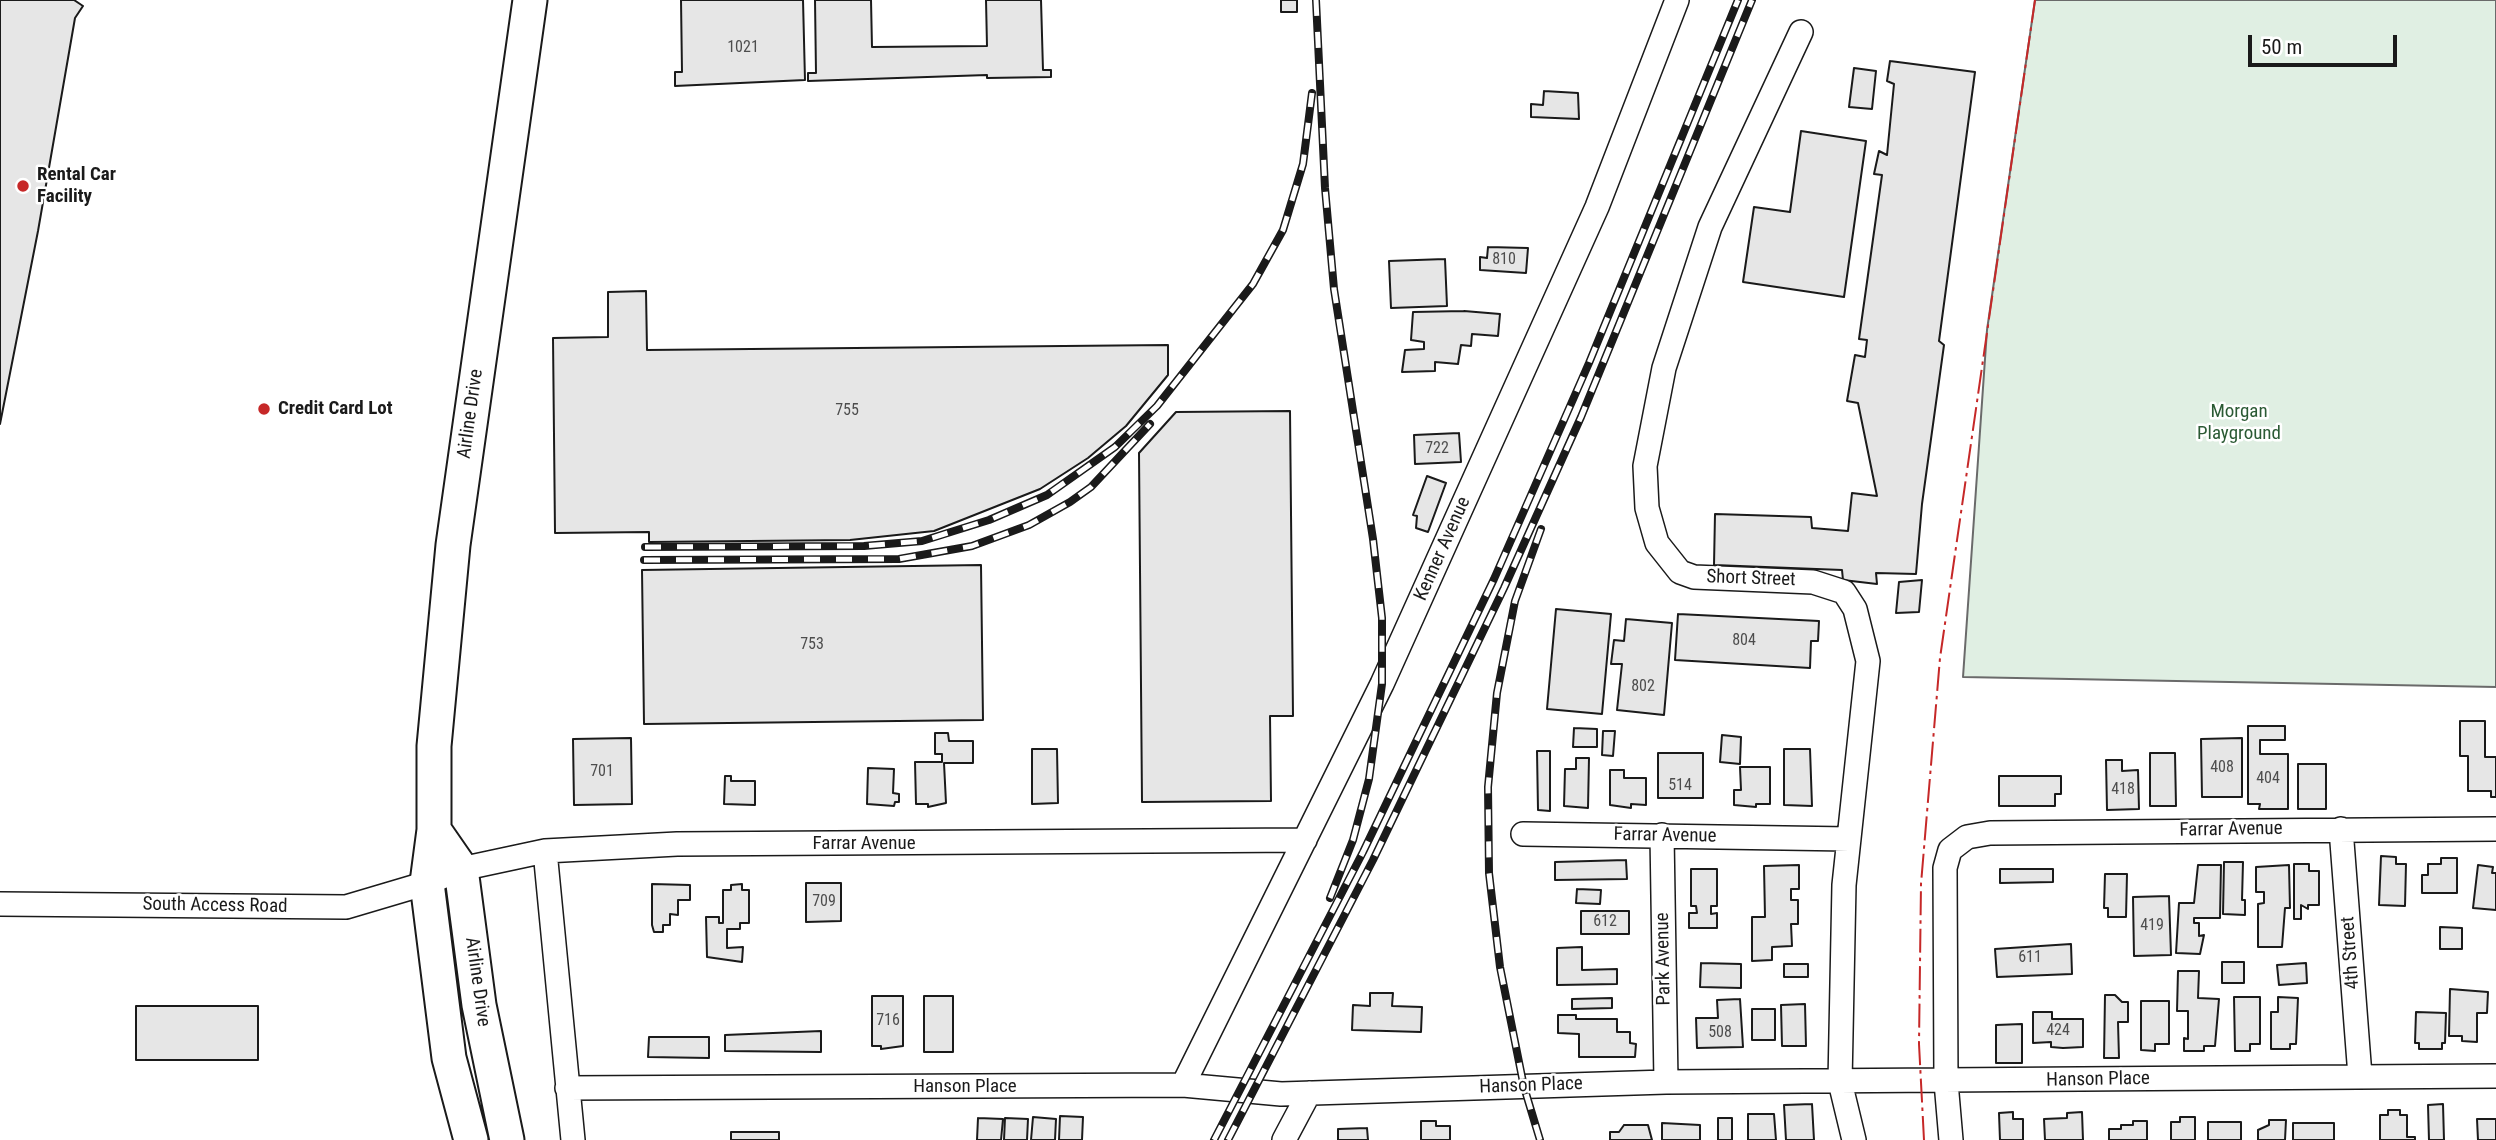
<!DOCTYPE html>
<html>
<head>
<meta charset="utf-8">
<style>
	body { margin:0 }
	#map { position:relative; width:2496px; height:1140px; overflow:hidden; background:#fff; font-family:"Roboto Condensed",sans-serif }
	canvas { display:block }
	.scale { position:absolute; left:2248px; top:35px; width:149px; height:32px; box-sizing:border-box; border:4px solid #1a1a1a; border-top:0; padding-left:9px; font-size:21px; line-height:24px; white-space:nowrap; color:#1a1a1a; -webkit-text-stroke:5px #fff; paint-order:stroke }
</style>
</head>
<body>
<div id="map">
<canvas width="2496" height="1140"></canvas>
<div class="scale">50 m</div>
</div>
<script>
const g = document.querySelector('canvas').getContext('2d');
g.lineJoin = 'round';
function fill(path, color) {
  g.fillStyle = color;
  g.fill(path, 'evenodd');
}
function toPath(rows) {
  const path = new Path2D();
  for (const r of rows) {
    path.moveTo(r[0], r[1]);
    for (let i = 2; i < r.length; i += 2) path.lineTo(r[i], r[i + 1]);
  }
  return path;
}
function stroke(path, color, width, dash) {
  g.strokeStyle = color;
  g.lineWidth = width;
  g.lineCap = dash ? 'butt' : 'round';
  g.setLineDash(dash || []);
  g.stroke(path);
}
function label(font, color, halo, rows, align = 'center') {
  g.font = font + ' "Roboto Condensed",sans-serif';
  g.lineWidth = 5;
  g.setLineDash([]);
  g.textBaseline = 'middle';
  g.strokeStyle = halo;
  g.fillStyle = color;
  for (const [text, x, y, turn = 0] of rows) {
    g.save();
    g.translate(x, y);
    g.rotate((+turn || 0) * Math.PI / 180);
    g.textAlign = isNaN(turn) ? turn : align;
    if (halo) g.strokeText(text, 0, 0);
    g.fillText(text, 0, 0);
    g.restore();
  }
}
const green = toPath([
	[2035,0,2496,0,2496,687,1963,677,1987,330,2035,0]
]);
const building = toPath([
	[0,0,74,0,83,6,75,18,38,231,0,424,0,0],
	[681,0,803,0,805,80,675,86,675,72,682,72,681,0],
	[815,0,871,0,872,47,987,46,986,0,1041,0,1043,70,1051,70,1051,77,987,78,987,75,808,81,808,73,816,73,815,0],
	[1281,0,1297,0,1297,12,1281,12,1281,0],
	[1890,61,1975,72,1939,341,1944,345,1922,504,1916,574,1876,573,1877,584,1843,580,1842,570,1714,565,1715,514,1811,517,1812,528,1848,531,1852,493,1877,496,1858,403,1847,401,1855,355,1865,357,1867,340,1859,339,1882,175,1874,174,1879,151,1887,155,1894,84,1887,81,1890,61],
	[1854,68,1876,71,1872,109,1849,107,1854,68],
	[1544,91,1578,93,1579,119,1531,117,1531,104,1543,105,1544,91],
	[1801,131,1866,141,1844,297,1743,282,1754,207,1790,212,1801,131],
	[1488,247,1528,248,1526,273,1480,270,1480,257,1487,258,1488,247],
	[1445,259,1447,306,1391,308,1389,261,1445,259],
	[646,291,647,350,1168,345,1168,375,1126,426,1088,458,1040,489,934,531,850,540,649,542,649,532,555,533,553,338,608,337,608,292,646,291],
	[1464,311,1500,314,1498,336,1472,334,1471,346,1461,345,1458,364,1435,362,1435,371,1402,372,1405,350,1424,349,1424,342,1411,340,1413,312,1464,311],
	[1290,411,1293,716,1270,716,1271,801,1142,802,1139,453,1176,412,1290,411],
	[1459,433,1461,462,1415,464,1414,435,1459,433],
	[1427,476,1446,483,1428,532,1416,528,1417,516,1413,515,1427,476],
	[981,565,983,720,644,724,642,570,981,565],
	[1922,580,1919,612,1896,613,1899,582,1922,580],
	[1556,609,1611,614,1602,714,1547,709,1556,609],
	[1678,614,1819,621,1818,641,1811,641,1810,668,1675,660,1678,614],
	[1626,619,1672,623,1664,715,1617,710,1622,664,1611,664,1614,640,1624,641,1626,619],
	[2460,721,2485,721,2485,757,2496,757,2496,797,2491,797,2491,791,2468,791,2468,756,2460,756,2460,721],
	[2248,726,2285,726,2285,740,2260,740,2260,754,2288,754,2288,809,2259,809,2260,804,2248,804,2248,726],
	[1574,728,1597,729,1597,747,1573,747,1574,728],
	[1603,731,1615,731,1613,756,1602,755,1603,731],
	[935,733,948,733,949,741,973,741,973,763,944,763,946,803,928,807,928,804,916,804,915,762,942,762,942,754,935,754,935,733],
	[1722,735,1741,737,1740,764,1720,762,1722,735],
	[631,738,632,804,574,805,573,739,631,738],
	[2242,738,2242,797,2202,797,2201,739,2242,738],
	[1032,749,1057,749,1058,803,1032,804,1032,749],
	[1784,749,1810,749,1812,806,1784,805,1784,749],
	[1537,751,1550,751,1550,811,1538,810,1537,751],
	[1658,753,1703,753,1703,798,1658,798,1658,753],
	[2150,753,2175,753,2176,806,2150,806,2150,753],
	[1576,758,1589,758,1588,808,1564,806,1565,769,1576,769,1576,758],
	[2106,760,2122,760,2122,771,2138,770,2139,809,2107,810,2106,760],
	[2298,764,2326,764,2326,809,2298,809,2298,764],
	[1740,767,1770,767,1770,804,1756,804,1756,807,1734,805,1734,790,1741,790,1740,767],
	[868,768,894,769,893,793,899,794,899,802,895,802,894,806,867,804,868,768],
	[1610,770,1624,770,1624,778,1646,778,1646,805,1631,804,1631,808,1610,805,1610,770],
	[725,776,731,776,731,781,755,781,755,805,724,804,725,776],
	[1999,776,2061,776,2061,794,2055,794,2055,806,1999,806,1999,776],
	[2381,856,2396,857,2396,864,2406,864,2405,906,2379,905,2381,856],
	[2441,858,2457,858,2457,893,2422,893,2422,875,2428,875,2428,864,2441,864,2441,858],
	[1626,860,1627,879,1555,880,1555,862,1626,860],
	[2224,862,2243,862,2242,900,2245,900,2245,915,2223,914,2224,862],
	[2294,864,2309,864,2309,871,2319,871,2319,905,2308,905,2308,909,2301,905,2301,919,2294,919,2294,864],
	[1799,865,1799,889,1791,889,1791,900,1798,900,1798,924,1791,924,1792,946,1772,947,1772,960,1752,961,1752,917,1765,917,1764,866,1799,865],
	[2198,865,2221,865,2220,918,2194,918,2194,923,2199,923,2199,936,2204,935,2200,954,2176,953,2179,903,2194,903,2198,865],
	[2289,865,2290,908,2285,908,2282,947,2258,947,2258,904,2264,903,2264,892,2256,892,2256,867,2289,865],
	[2478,865,2493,867,2492,873,2496,873,2496,910,2473,908,2478,865],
	[1691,869,1717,869,1717,906,1711,906,1711,914,1717,913,1717,928,1689,928,1689,913,1697,913,1696,906,1691,906,1691,869],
	[2000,869,2053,869,2053,882,2000,883,2000,869],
	[2105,874,2127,874,2126,917,2108,917,2108,908,2104,908,2105,874],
	[806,883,841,883,841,921,806,922,806,883],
	[652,884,690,885,690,900,678,900,678,915,670,914,670,925,663,925,663,932,654,932,652,925,652,884],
	[742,884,742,890,749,890,749,923,740,923,740,929,727,929,727,948,743,947,742,962,707,957,706,917,719,917,719,923,723,923,723,890,731,890,731,885,742,884],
	[1577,889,1601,890,1600,904,1576,903,1577,889],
	[2169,896,2171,955,2134,956,2133,897,2169,896],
	[1581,911,1629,911,1629,934,1581,934,1581,911],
	[2440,927,2462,928,2462,949,2440,949,2440,927],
	[2071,944,2072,974,1997,977,1995,949,2071,944],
	[1582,947,1582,970,1617,969,1617,984,1557,985,1557,948,1582,947],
	[2222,962,2244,962,2244,983,2222,983,2222,962],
	[1701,963,1741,964,1741,988,1700,987,1701,963],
	[2306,963,2307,983,2279,985,2277,965,2306,963],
	[1784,964,1808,964,1808,977,1784,977,1784,964],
	[2178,971,2199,971,2198,998,2219,999,2215,1046,2204,1046,2204,1051,2184,1051,2184,1038,2188,1039,2188,1011,2177,1011,2178,971],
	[2450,989,2488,992,2487,1013,2477,1013,2477,1042,2462,1041,2462,1036,2449,1036,2450,989],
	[1370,993,1393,993,1392,1006,1422,1007,1421,1032,1352,1030,1353,1005,1370,1006,1370,993],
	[2105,995,2115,995,2122,1002,2128,1002,2128,1022,2118,1022,2119,1058,2104,1058,2105,995],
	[872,996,903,996,903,1046,881,1049,881,1046,872,1046,872,996],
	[924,996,953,996,953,1052,924,1052,924,996],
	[2234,997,2260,997,2260,1044,2250,1044,2250,1051,2235,1051,2234,997],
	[2278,997,2298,998,2296,1044,2290,1044,2290,1049,2271,1049,2271,1012,2278,1012,2278,997],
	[1612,998,1612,1008,1572,1009,1572,999,1612,998],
	[1740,999,1743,1047,1697,1048,1696,1018,1718,1018,1717,1000,1740,999],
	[2141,1001,2169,1001,2169,1044,2155,1044,2155,1051,2141,1050,2141,1001],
	[1805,1004,1806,1046,1782,1046,1781,1005,1805,1004],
	[136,1006,258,1006,258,1060,136,1060,136,1006],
	[1752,1009,1775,1009,1775,1040,1752,1040,1752,1009],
	[2033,1012,2052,1012,2052,1019,2083,1019,2083,1047,2063,1048,2051,1047,2051,1042,2033,1043,2033,1012],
	[2416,1012,2446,1013,2445,1043,2442,1043,2442,1049,2419,1049,2419,1043,2415,1043,2416,1012],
	[1558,1015,1576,1015,1576,1019,1617,1019,1617,1032,1630,1032,1630,1043,1636,1044,1635,1057,1579,1057,1579,1034,1558,1033,1558,1015],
	[2022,1024,2022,1063,1996,1063,1996,1025,2022,1024],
	[821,1031,821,1052,725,1051,725,1035,821,1031],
	[649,1037,709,1037,709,1058,648,1057,649,1037],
	[1812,1104,1814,1140,1786,1140,1784,1105,1812,1104],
	[2443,1104,2444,1140,2429,1140,2428,1105,2443,1104],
	[2388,1110,2400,1110,2400,1115,2407,1115,2407,1137,2415,1137,2415,1140,2380,1140,2380,1115,2388,1115,2388,1110],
	[2013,1112,2013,1119,2023,1119,2023,1140,2000,1140,1999,1113,2013,1112],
	[2082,1112,2083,1140,2045,1140,2044,1119,2067,1118,2067,1113,2082,1112],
	[1748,1114,1774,1114,1776,1140,1748,1140,1748,1114],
	[1060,1116,1083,1117,1082,1140,1059,1140,1060,1116],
	[1033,1117,1056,1119,1055,1140,1031,1140,1033,1117],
	[2180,1117,2195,1117,2195,1140,2171,1140,2171,1122,2180,1122,2180,1117],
	[978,1118,1003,1119,1001,1140,977,1140,978,1118],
	[1005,1118,1028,1119,1027,1140,1004,1140,1005,1118],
	[1718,1118,1732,1118,1732,1140,1718,1140,1718,1118],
	[2477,1119,2496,1119,2496,1140,2478,1140,2477,1119],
	[2269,1120,2286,1120,2285,1140,2258,1140,2258,1130,2269,1125,2269,1120],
	[1421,1121,1436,1121,1436,1126,1450,1126,1450,1140,1421,1140,1421,1121],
	[2133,1121,2147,1121,2147,1140,2109,1140,2109,1129,2121,1129,2121,1125,2133,1125,2133,1121],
	[2208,1122,2241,1122,2241,1140,2208,1140,2208,1122],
	[1662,1123,1700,1125,1700,1140,1662,1140,1662,1123],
	[2293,1123,2334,1123,2334,1140,2293,1140,2293,1123],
	[1624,1125,1648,1125,1652,1140,1610,1140,1610,1132,1619,1132,1624,1125],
	[1367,1128,1368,1140,1338,1140,1338,1129,1367,1128],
	[731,1132,779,1132,779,1140,731,1140,731,1132]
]);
const minor = toPath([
	[1801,32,1710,227,1664,368,1645,466,1647,508,1657,543,1680,572,1694,577,1813,582,1844,592,1855,609,1868,661,1844,885,1840,1082,1854,1140],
	[2341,829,2360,1076],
	[1523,834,1849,839],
	[1662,835,1666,1082],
	[545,851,573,1140],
	[0,904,346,907,427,883,461,869,545,851,677,844,1305,840],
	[1183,1085,1382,684,1597,207,1677,0],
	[567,1088,1183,1085,1281,1094,1666,1082,2496,1076],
	[1284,1140,1309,1093],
	[1951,1140,1946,1082,1945,868,1950,850,1967,837,1990,833,2496,829]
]);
const highway = toPath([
	[434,830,461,869,479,1005,507,1140],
	[471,1140,449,1058,427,883,434,830,434,746,453,545,530,0]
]);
const rail = toPath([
	[1316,0,1325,188,1334,289,1373,539,1382,618,1382,684,1369,779,1353,840,1330,898],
	[645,547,864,546,922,541,989,520,1047,495,1115,447,1157,406,1253,284,1283,230,1303,164,1312,93],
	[644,560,899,559,972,546,1029,525,1070,502,1091,487,1150,424],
	[1214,1140,1363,852,1494,579,1589,363,1738,0],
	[1228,1140,1373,860,1504,588,1581,417,1752,0],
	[1540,1140,1524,1087,1500,967,1489,873,1488,787,1497,693,1515,601,1541,529]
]);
const power = toPath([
	[1924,1140,1919,1044,1921,884,1940,658,2035,0]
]);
const markers = [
	[23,186,7,"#c62828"],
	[264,409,7,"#c62828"]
];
const numberNames = [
	["1021",743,48],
	["810",1504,260],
	["755",847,411],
	["722",1437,449],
	["804",1744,641],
	["753",812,645],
	["802",1643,687],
	["408",2222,768],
	["701",602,772],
	["404",2268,779],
	["514",1680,786],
	["418",2123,790],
	["709",824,902],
	["612",1605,922],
	["419",2152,926],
	["611",2030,958],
	["716",888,1021],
	["424",2058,1031],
	["508",1720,1033]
];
const poiNames = [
	["Rental Car",37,175],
	["Facility",37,197],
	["Credit Card Lot",278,409]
];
const parkNames = [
	["Morgan",2239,412],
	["Playground",2239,434]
];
const streetNames = [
	["Airline Drive",471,414,-82],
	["Kenner Avenue",1443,549,-66],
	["Short Street",1751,579,2],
	["Farrar Avenue",2231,830,-1],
	["Farrar Avenue",1665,836,1],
	["Farrar Avenue",864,844],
	["South Access Road",215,906,1],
	["4th Street",2351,953,-94],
	["Park Avenue",1664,959,-91],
	["Airline Drive",477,982,82],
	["Hanson Place",2098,1080,-1],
	["Hanson Place",1531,1086,-2],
	["Hanson Place",965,1087]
];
fill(green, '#e0efe3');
stroke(green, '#6a6a6a', 2);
fill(building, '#e6e6e6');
stroke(building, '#1a1a1a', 2);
stroke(minor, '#1a1a1a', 26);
stroke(highway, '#1a1a1a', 37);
stroke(minor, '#fff', 23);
stroke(highway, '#fff', 33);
stroke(rail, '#1a1a1a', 8);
stroke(rail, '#fff', 5, [16]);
stroke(power, '#c62828', 2, [24, 5, 3.5, 5]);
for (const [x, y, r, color] of markers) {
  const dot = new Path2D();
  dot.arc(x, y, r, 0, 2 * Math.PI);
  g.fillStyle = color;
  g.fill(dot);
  stroke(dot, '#fff', 2.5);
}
label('16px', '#4d4d4d', null, numberNames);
label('bold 19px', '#1a1a1a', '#fff', poiNames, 'left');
label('19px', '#2b5a34', '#fff', parkNames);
label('19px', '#1a1a1a', '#fff', streetNames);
</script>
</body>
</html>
